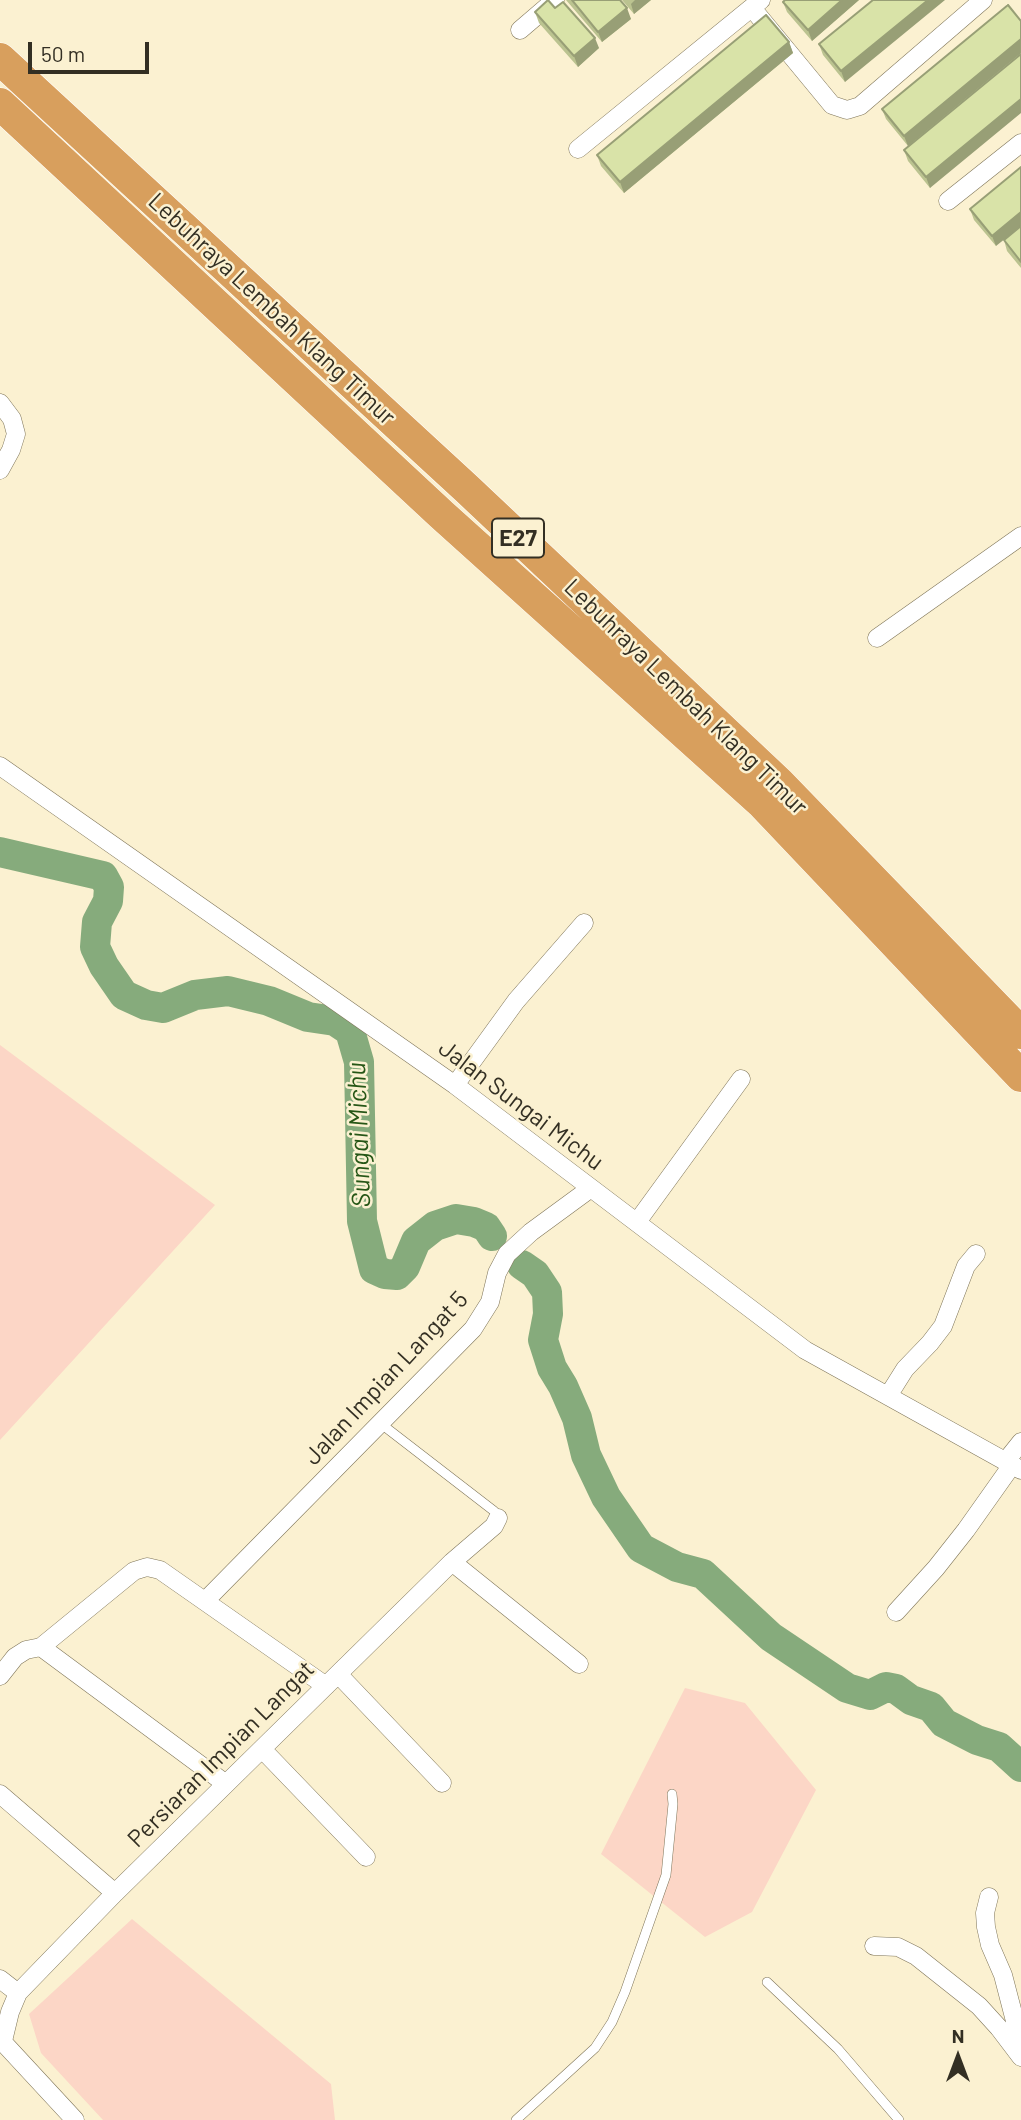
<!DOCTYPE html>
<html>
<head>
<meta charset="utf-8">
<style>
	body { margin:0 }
	#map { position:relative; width:1021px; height:2120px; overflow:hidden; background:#fbf1d1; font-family:Barlow,sans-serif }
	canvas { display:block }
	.north { position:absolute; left:923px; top:2022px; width:70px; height:70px; -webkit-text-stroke:5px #fbf1d1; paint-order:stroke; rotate:0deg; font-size:19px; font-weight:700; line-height:28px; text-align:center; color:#332f23 }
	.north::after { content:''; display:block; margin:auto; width:24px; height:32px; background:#332f23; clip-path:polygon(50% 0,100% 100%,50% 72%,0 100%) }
	.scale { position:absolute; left:28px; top:42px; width:121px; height:32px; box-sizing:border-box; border:4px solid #332f23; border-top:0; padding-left:9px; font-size:21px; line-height:24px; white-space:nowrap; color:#332f23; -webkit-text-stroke:5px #fbf1d1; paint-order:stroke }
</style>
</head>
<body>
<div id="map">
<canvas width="1021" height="2120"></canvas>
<div class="north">N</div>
<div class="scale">50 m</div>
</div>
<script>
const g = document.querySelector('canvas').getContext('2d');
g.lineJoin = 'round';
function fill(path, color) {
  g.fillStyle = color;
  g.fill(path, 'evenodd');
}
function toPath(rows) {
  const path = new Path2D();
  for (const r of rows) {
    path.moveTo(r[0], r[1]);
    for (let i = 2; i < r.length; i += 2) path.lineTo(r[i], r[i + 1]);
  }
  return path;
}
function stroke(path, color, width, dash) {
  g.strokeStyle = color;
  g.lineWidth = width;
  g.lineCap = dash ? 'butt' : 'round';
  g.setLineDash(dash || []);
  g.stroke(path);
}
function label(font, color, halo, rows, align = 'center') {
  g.font = font + ' Barlow,sans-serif';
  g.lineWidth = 5;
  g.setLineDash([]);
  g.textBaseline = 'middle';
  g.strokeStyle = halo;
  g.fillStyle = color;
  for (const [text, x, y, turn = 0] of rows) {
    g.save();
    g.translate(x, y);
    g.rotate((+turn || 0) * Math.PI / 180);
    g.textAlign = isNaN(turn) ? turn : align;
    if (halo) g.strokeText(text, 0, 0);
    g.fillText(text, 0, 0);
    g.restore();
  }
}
const green = toPath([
	[0,1045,215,1205,0,1440],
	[685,1688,745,1703,816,1790,752,1912,705,1937,601,1854],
	[132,1919,331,2084,335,2120,103,2120,41,2053,29,2014]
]);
const river = toPath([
	[0,852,103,876,109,887,108,901,97,922,95,947,104,966,124,995,146,1005,163,1008,195,995,228,991,269,1001,308,1017,335,1021,350,1031,359,1062,362,1221,374,1269,385,1274,397,1275,405,1267,416,1241,435,1226,456,1219,474,1222,486,1227,492,1236],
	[522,1265,535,1274,547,1292,548,1314,543,1340,552,1368,563,1386,577,1418,586,1455,606,1497,641,1548,677,1567,703,1574,771,1637,847,1688,870,1695,886,1687,896,1689,911,1700,931,1707,944,1723,977,1740,999,1747,1021,1767]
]);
const lane = toPath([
	[380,1423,494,1511,498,1518],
	[767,1982,838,2049,899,2120],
	[516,2120,595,2048,612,2022,625,1992,666,1875,673,1804,672,1794]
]);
const street = toPath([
	[752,8,832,105,847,110,860,106,983,0],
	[520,30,555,0],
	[578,149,761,0],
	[948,201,1021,143],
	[0,403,12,419,16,434,11,450,0,470],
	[877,638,1021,536],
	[0,766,455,1085,805,1350,1021,1470],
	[455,1085,516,1001,584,923],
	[637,1222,741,1079],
	[888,1396,905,1369,930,1343,943,1326,966,1266,976,1254],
	[1005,1462,1021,1442],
	[452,1562,579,1664],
	[205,1601,473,1329,490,1302,497,1273,507,1254,531,1232,591,1188],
	[896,1612,936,1568,966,1530,1012,1465],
	[41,1647,226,1784],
	[338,1674,442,1783],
	[0,1676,15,1657,26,1650,41,1647,134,1571,147,1567,160,1570,326,1686],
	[262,1749,366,1857],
	[0,1794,115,1893],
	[989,1897,985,1913,986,1927,990,1945,1003,1975,1021,2044],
	[874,1946,898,1947,916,1956,979,2006,999,2028,1021,2057],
	[0,1979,18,1993],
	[0,2039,75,2120],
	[3,2041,10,2012,18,1993,115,1893,452,1562,494,1526,498,1518]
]);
const highway = toPath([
	[0,59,466,488,779,783,1021,1033],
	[0,104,442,515,761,802,1021,1076]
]);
const wall = toPath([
	[566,0,620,0,631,19,602,42],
	[622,0,651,0,634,14],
	[859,0,812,41,787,12,783,2],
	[873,0,845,82,823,55,819,44],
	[555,8,599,48,578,67,539,23,535,12],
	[789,42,793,53,624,193,601,166,597,155],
	[1021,53,908,146,886,119,882,109],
	[1021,54,930,188,908,161,904,150],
	[1021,167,996,246,974,220,970,209],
	[1021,226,1021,268,1007,251,1004,240]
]);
const shadedWall = toPath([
	[635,0,651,0,634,14,631,4],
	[842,0,859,0,812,41,808,30],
	[928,0,945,0,845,82,841,71],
	[627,8,631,19,602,42,598,32],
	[595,38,599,48,578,67,574,56],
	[1021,39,1021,53,908,146,904,136],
	[789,42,793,53,624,193,620,182],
	[1021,99,1021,113,930,188,926,177],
	[1021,212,1021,226,996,246,992,236]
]);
const building = toPath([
	[548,0,555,8,563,2,595,38,574,56,535,12,548,0],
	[572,0,620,0,627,8,598,32,572,0],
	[785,0,842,0,808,30,783,2,785,0],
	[873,0,928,0,841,71,819,44,873,0],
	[1008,5,1021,21,1021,39,904,136,882,109,1008,5],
	[766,15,789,42,620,182,597,155,766,15],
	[1021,54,1021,99,926,177,904,150,1021,54],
	[1021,167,1021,212,992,236,970,209,1021,167],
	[1021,226,1021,262,1004,240,1021,226]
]);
const shields = [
	[518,538,52]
];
const shieldNames = [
	["E27",518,538]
];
const streetNames = [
	["Lebuhraya Lembah Klang Timur",272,309,43],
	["Lebuhraya Lembah Klang Timur",686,697,44],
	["Jalan Sungai Michu",521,1105,37],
	["Jalan Impian Langat 5",386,1378,-47],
	["Persiaran Impian Langat",221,1754,-45]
];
const waterNames = [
	["Sungai Michu",359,1135,-92]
];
fill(green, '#fcd6c6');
stroke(river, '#86ab7c', 30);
stroke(lane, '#7f7559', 10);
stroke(street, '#7f7559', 19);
stroke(highway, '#fff', 33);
stroke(lane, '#fff', 9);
stroke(street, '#fff', 18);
stroke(highway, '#d89f5d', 32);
fill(wall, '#bbc390');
fill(shadedWall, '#989f76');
fill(building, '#d9e3a8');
stroke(building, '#989f76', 2);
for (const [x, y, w] of shields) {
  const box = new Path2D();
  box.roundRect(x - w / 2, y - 19.5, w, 39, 5);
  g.fillStyle = '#fbf1d1';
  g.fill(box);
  stroke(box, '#332f23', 2);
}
label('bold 23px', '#332f23', null, shieldNames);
label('24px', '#332f23', '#fbf1d1', streetNames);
label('italic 26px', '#265616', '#fbf1d1', waterNames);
</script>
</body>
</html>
